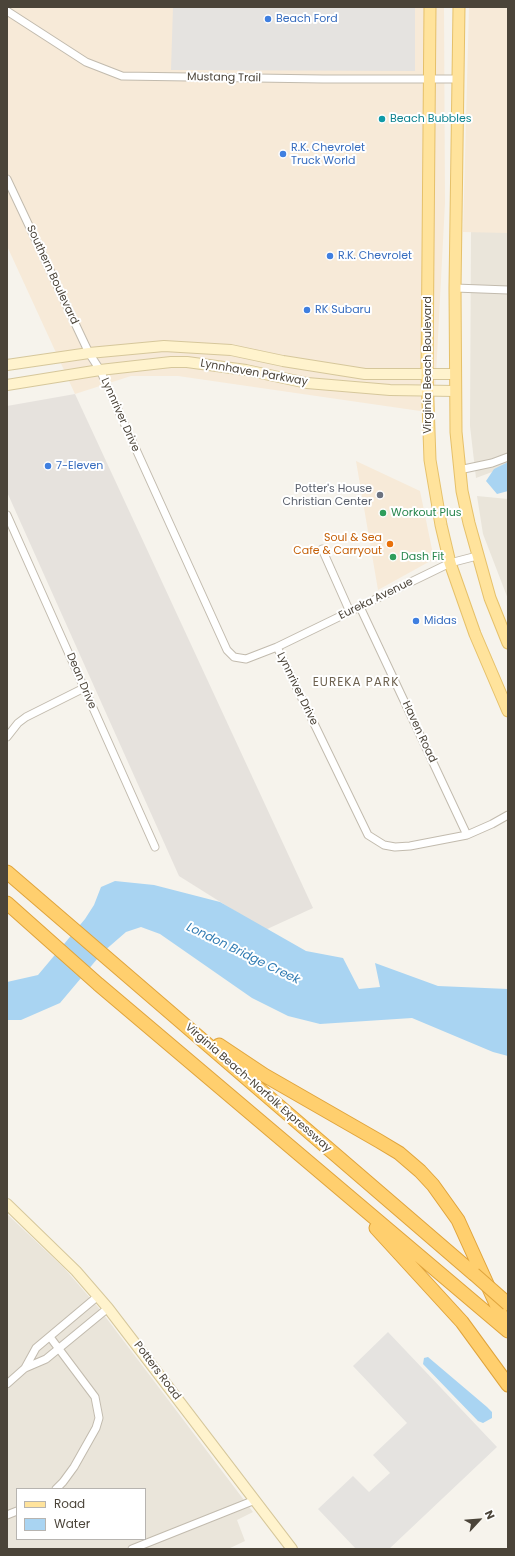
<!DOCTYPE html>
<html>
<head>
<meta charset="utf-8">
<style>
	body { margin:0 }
	#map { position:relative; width:515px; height:1556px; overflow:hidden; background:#f6f3ec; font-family:Poppins,sans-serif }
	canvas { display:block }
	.frame { position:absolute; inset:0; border:8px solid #4b4439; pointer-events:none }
	.legend { position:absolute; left:16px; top:1488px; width:130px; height:52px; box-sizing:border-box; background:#fff; border:1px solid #b7b4b0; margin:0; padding:5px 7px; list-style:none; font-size:12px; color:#4b4439 }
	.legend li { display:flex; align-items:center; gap:8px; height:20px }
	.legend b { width:20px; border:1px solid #b7b4b0 }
	.north { position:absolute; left:459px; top:1500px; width:40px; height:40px; -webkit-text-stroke:3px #fff; paint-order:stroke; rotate:64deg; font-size:11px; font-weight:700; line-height:16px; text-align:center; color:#4b4439 }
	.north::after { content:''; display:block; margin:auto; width:14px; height:18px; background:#4b4439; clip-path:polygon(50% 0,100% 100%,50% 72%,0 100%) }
</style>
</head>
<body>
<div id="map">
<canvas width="515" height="1556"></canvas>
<div class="frame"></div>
<ul class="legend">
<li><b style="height:5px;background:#ffe39c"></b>Road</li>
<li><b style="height:11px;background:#a9d4f2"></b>Water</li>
</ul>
<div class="north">N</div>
</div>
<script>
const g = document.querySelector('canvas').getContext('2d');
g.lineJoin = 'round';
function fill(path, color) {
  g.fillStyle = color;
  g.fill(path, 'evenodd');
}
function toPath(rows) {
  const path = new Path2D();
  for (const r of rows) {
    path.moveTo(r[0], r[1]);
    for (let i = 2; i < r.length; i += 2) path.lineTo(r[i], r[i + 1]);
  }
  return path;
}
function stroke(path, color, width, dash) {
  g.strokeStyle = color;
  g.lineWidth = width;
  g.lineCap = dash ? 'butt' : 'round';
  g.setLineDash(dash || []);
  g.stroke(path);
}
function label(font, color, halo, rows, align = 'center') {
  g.font = font + ' Poppins,sans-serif';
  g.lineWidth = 4;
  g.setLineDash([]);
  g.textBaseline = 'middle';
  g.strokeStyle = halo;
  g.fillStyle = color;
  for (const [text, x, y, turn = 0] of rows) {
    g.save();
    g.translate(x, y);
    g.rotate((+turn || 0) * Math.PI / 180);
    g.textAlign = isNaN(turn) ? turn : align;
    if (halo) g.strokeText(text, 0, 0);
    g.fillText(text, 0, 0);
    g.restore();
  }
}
const residential = toPath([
	[471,228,508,229,508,466,476,478,470,426],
	[477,496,508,499,508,599,483,534],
	[7,1214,64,1268,98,1307,253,1512,237,1520,245,1541,228,1549,7,1549],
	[17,1489,145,1489,145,1539,17,1539]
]);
const commercial = toPath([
	[7,7,444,7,445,203,434,413,178,376,131,376,75,394,7,246],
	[469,7,508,7,508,233,463,232],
	[356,461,420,491,434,559,378,590]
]);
const industrial = toPath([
	[75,394,313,908,265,930,179,876,7,492,7,406]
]);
const parking = toPath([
	[173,7,415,7,415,71,171,70],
	[388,1332,497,1447,389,1549,356,1549,318,1509,353,1476,369,1492,390,1473,373,1455,407,1423,353,1366]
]);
const water = toPath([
	[508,462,508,491,497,494,486,481,494,469],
	[115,881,154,885,220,902,306,951,343,958,359,989,380,987,375,963,438,986,508,989,508,1056,493,1052,412,1018,320,1024,288,1016,252,998,160,934,141,927,126,932,103,952,60,1003,21,1020,7,1020,7,982,38,975,85,919,94,905,101,887],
	[428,1357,487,1407,492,1412,492,1418,483,1423,478,1421,423,1364,424,1358]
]);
const street = toPath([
	[7,11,86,62,122,76,323,79,458,79],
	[7,179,89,353,100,370,227,650,234,657,246,659,277,647,368,835,384,845,395,847,410,846,467,835,492,824,508,815],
	[455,288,508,290],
	[459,470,492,463,508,457],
	[7,515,155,847],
	[322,549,350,612],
	[360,607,467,835],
	[277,647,450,563,477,556],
	[7,737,18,723,26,717,84,688],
	[50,1337,95,1397,99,1418,96,1428,74,1467,63,1482,56,1489],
	[25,1368,36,1348,98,1296],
	[7,1384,25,1368,46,1359,108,1308],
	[7,1515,17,1511],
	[132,1549,255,1500]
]);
const secondary = toPath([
	[7,365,89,353,164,346,231,350,283,361,365,374,455,374],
	[7,385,100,370,171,362,187,362,246,370,307,383,390,390,455,391],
	[7,1204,76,1271,108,1308,292,1549]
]);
const primary = toPath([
	[430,7,427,374,430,460,441,525,450,563,475,634,508,711],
	[459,7,455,288,456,432,462,491,469,523,490,598,508,643]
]);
const highway = toPath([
	[7,872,474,1274],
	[7,903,98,984,508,1331],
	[219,1045,264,1075,379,1141,399,1153,420,1171,433,1185,458,1220,507,1328],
	[376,1228,462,1322,508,1385]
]);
const highwayBridge = toPath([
	[474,1274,508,1304]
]);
const markers = [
	[268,19,4,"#3f7fe0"],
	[382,119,4,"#0f9aa8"],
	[283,154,4,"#3f7fe0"],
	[330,256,4,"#3f7fe0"],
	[307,310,4,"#3f7fe0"],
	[48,466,4,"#3f7fe0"],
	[380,495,4,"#6b7280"],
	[383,513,4,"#2e9e5b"],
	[390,544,4,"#e8710a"],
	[393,557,4,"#2e9e5b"],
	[416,621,4,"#3f7fe0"]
];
const shopNames = [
	["Beach Ford",276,19],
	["R.K. Chevrolet",291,148],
	["Truck World",291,161],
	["R.K. Chevrolet",338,256],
	["RK Subaru",315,310],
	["7-Eleven",56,466],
	["Midas",424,621]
];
const streetNames = [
	["Mustang Trail",224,78,1],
	["Southern Boulevard",52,275,65],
	["Virginia Beach Boulevard",428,365,-90],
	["Lynnhaven Parkway",254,373,10],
	["Lynnriver Drive",120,415,66],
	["Eureka Avenue",376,599,-26],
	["Dean Drive",81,681,67],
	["Lynnriver Drive",297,689,64],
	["Haven Road",419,732,65],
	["Virginia Beach-Norfolk Expressway",258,1088,41],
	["Potters Road",157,1371,53]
];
const cultureNames = [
	["Beach Bubbles",390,119]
];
const worshipNames = [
	["Potter's House",372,489],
	["Christian Center",372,502]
];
const leisureNames = [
	["Workout Plus",391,513],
	["Dash Fit",401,557]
];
const foodNames = [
	["Soul & Sea",382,538],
	["Cafe & Carryout",382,551]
];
const neighbourhoodNames = [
	["EUREKA PARK",356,683]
];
const waterNames = [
	["London Bridge Creek",243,954,26]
];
fill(residential, '#eae5da');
fill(commercial, '#f7ead8');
fill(industrial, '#e6e2dd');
fill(parking, '#e5e3e0');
fill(water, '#a9d4f2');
stroke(street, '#c2bbae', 9);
stroke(secondary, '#d6c79b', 12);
stroke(primary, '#e6c16a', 13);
stroke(highway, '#e0a43c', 15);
stroke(street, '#fff', 7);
stroke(secondary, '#fff3cd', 10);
stroke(primary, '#ffe39c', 11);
stroke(highway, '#ffcf6e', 13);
stroke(highwayBridge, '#e0a43c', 15, []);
stroke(highwayBridge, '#ffcf6e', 13);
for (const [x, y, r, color] of markers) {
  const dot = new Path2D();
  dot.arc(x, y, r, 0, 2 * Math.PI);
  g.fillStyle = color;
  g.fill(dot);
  stroke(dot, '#fff', 1.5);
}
label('11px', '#366cbe', '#fff', shopNames, 'left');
label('11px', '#4b4439', '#fff', streetNames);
label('11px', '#0d838f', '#fff', cultureNames, 'left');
label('11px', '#5b616d', '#fff', worshipNames, 'right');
label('11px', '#27864d', '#fff', leisureNames, 'left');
label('11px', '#c56008', '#fff', foodNames, 'right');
g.letterSpacing = '1px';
label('12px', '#6e6250', '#fff', neighbourhoodNames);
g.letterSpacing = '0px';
label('italic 12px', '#2e7ab2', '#fff', waterNames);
</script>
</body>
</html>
